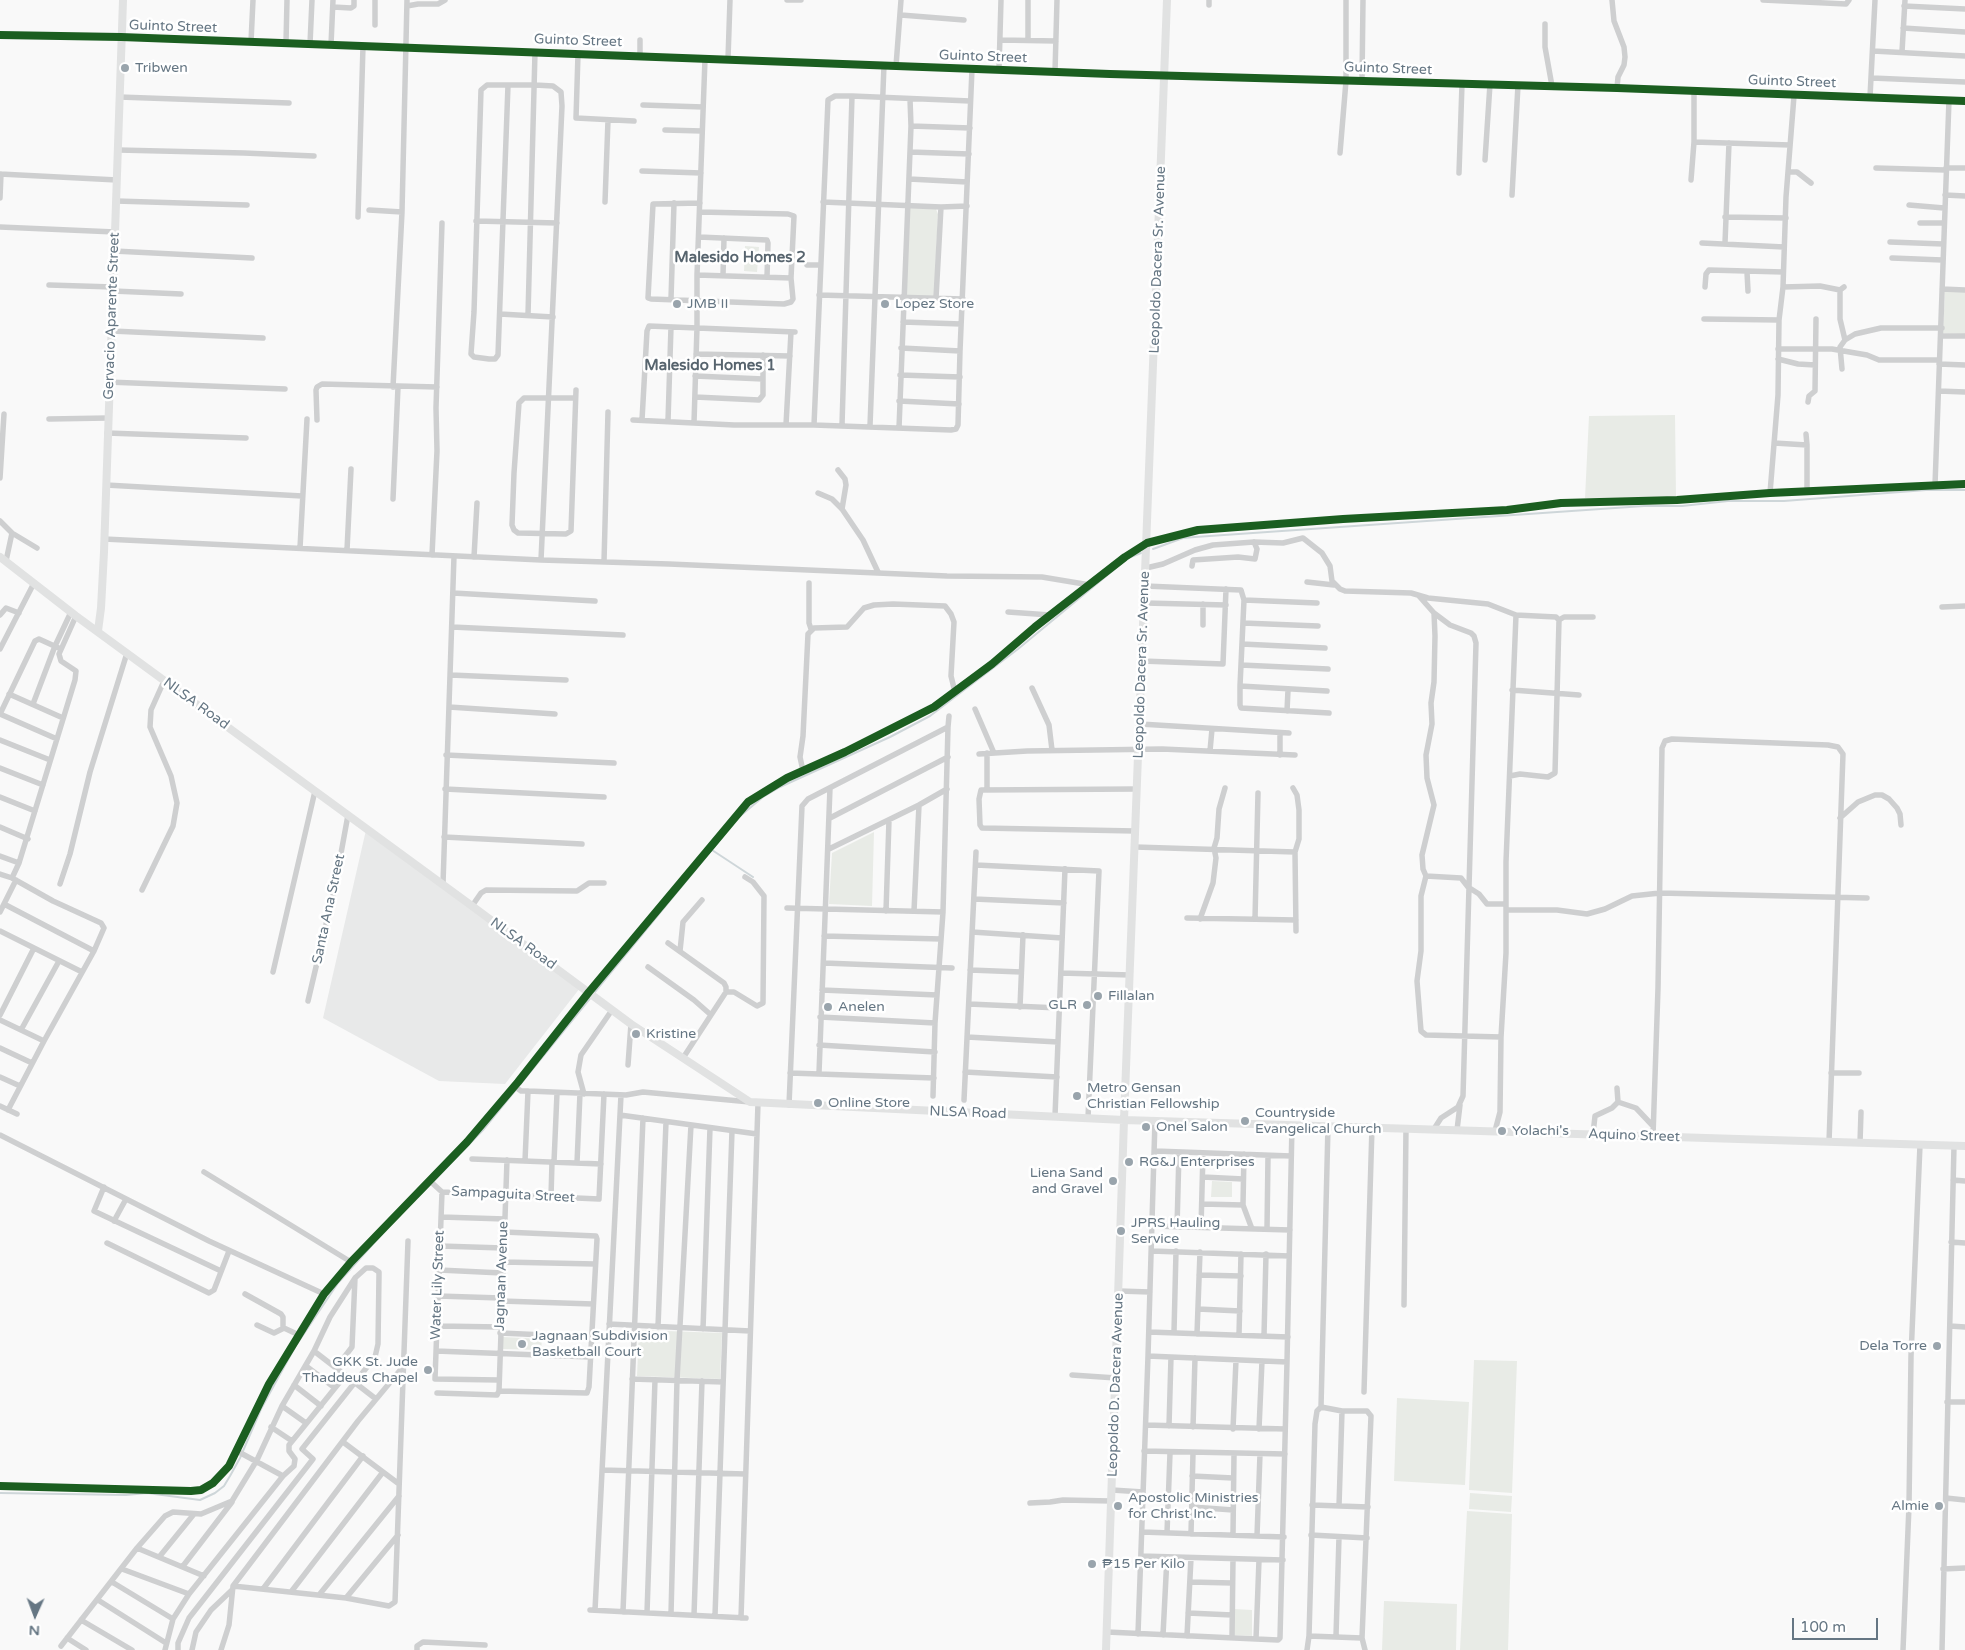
<!DOCTYPE html>
<html>
<head>
<meta charset="utf-8">
<style>
	body { margin:0 }
	#map { position:relative; width:1965px; height:1650px; overflow:hidden; background:#f9f9f9; font-family:"Varela Round",sans-serif }
	canvas { display:block }
	.north { position:absolute; left:10px; top:1590px; width:50px; height:50px; -webkit-text-stroke:4px #fff; paint-order:stroke; rotate:182deg; font-size:14px; font-weight:700; line-height:20px; text-align:center; color:#657683 }
	.north::after { content:''; display:block; margin:auto; width:18px; height:22px; background:#657683; clip-path:polygon(50% 0,100% 100%,50% 72%,0 100%) }
	.scale { position:absolute; left:1792px; top:1618px; width:86px; height:22px; box-sizing:border-box; border:2px solid #657683; border-top:0; padding-left:6px; font-size:15px; line-height:18px; white-space:nowrap; color:#657683; -webkit-text-stroke:4px #fff; paint-order:stroke }
</style>
</head>
<body>
<div id="map">
<canvas width="1965" height="1650"></canvas>
<div class="north">N</div>
<div class="scale">100 m</div>
</div>
<script>
const g = document.querySelector('canvas').getContext('2d');
g.lineJoin = 'round';
function fill(path, color) {
  g.fillStyle = color;
  g.fill(path, 'evenodd');
}
function toPath(rows) {
  const path = new Path2D();
  for (const r of rows) {
    path.moveTo(r[0], r[1]);
    for (let i = 2; i < r.length; i += 2) path.lineTo(r[i], r[i + 1]);
  }
  return path;
}
function stroke(path, color, width, dash) {
  g.strokeStyle = color;
  g.lineWidth = width;
  g.lineCap = dash ? 'butt' : 'round';
  g.setLineDash(dash || []);
  g.stroke(path);
}
function label(font, color, halo, rows, align = 'center') {
  g.font = font + ' "Varela Round",sans-serif';
  g.lineWidth = 5;
  g.setLineDash([]);
  g.textBaseline = 'middle';
  g.strokeStyle = halo;
  g.fillStyle = color;
  for (const [text, x, y, turn = 0] of rows) {
    g.save();
    g.translate(x, y);
    g.rotate((+turn || 0) * Math.PI / 180);
    g.textAlign = isNaN(turn) ? turn : align;
    if (halo) g.strokeText(text, 0, 0);
    g.fillText(text, 0, 0);
    g.restore();
  }
}
const built = toPath([
	[366,830,580,988,505,1084,439,1081,323,1018]
]);
const green = toPath([
	[911,207,936,209,938,214,934,297,906,296,908,211],
	[745,246,759,247,757,272,744,271],
	[1945,290,1965,292,1965,334,1943,333],
	[1675,415,1676,497,1585,498,1589,416],
	[874,832,872,906,829,904,832,853],
	[1212,1181,1232,1182,1232,1197,1211,1197],
	[639,1330,722,1333,720,1379,637,1376],
	[503,1337,542,1339,541,1350,503,1349],
	[1474,1360,1517,1361,1512,1493,1469,1490],
	[1397,1398,1469,1402,1465,1485,1394,1481],
	[1470,1493,1512,1496,1511,1512,1469,1509],
	[1467,1511,1512,1514,1508,1650,1460,1650],
	[1384,1601,1457,1604,1456,1650,1382,1650],
	[1234,1609,1252,1610,1252,1636,1233,1635]
]);
const stream = toPath([
	[1153,549,1183,538,1195,537,1644,506,1682,506,1728,501,1784,501,1926,490,1965,490],
	[739,817,763,797,780,787,890,737,930,716,1018,649,1128,558,1141,553],
	[712,850,753,877],
	[594,993,723,836],
	[418,1197,483,1130,592,996],
	[0,1493,126,1495,147,1493,200,1500,215,1493,224,1486,230,1476,240,1458,261,1409,295,1347,338,1283,382,1234]
]);
const minor = toPath([
	[787,0,801,0],
	[1612,0,1614,21,1624,47,1625,57,1624,65,1618,77,1617,88],
	[1763,0,1846,4,1849,0],
	[1209,5,1209,0],
	[407,6,418,4,438,4,445,0],
	[1904,6,1965,9],
	[333,7,351,8,354,6,354,0],
	[901,15,964,20],
	[1545,24,1545,47,1552,86],
	[375,25,375,0],
	[1903,28,1965,32],
	[0,35,121,37,1110,74,1617,88,1965,101],
	[1000,40,1056,41],
	[1028,40,1028,0],
	[251,42,253,0],
	[286,43,287,0],
	[310,44,312,0],
	[331,45,333,0],
	[1873,51,1965,56],
	[1902,52,1905,0],
	[578,54,576,118,634,121],
	[640,56,640,40],
	[728,59,730,0],
	[896,66,901,0],
	[999,70,1001,0],
	[1055,72,1057,0],
	[1872,78,1965,82],
	[1362,81,1363,0],
	[508,85,498,355,495,359,489,359,474,357,471,354,474,312,481,90,487,85,535,85,553,86,561,92,562,106,541,560],
	[1694,91,1694,142,1790,145],
	[119,97,289,103],
	[1870,97,1875,0],
	[643,105,703,107],
	[911,126,970,128],
	[665,130,702,131],
	[118,150,244,153,314,156],
	[910,152,969,154],
	[1340,153,1346,81,1346,0],
	[1485,160,1490,84],
	[1876,168,1945,170],
	[1946,168,1965,168],
	[642,171,701,173],
	[1788,172,1797,172,1811,183],
	[1459,173,1462,84],
	[0,174,117,180],
	[909,179,967,182],
	[1691,180,1694,142],
	[1512,195,1518,85],
	[1945,195,1965,196],
	[0,198,1,174],
	[116,201,247,205],
	[605,202,608,120],
	[823,202,941,207,967,206],
	[1909,205,1944,208],
	[369,210,402,212],
	[700,212,788,214,794,216,791,278,793,299,791,302,784,304,651,299,648,298,653,204,700,203],
	[358,217,363,46],
	[1725,217,1786,218],
	[476,221,557,223],
	[1920,223,1944,223],
	[0,227,115,232],
	[699,237,767,240,768,243,767,277],
	[1890,242,1943,244],
	[1702,243,1784,247],
	[1725,243,1729,143],
	[114,251,252,258],
	[1892,258,1942,260],
	[807,265,820,265],
	[1747,272,1748,291],
	[697,275,791,278],
	[723,275,724,238],
	[49,285,113,287],
	[1705,287,1706,274,1709,270,1783,272],
	[1783,287,1820,286,1840,290,1844,287],
	[1942,289,1965,290],
	[1840,290,1840,319,1845,340],
	[113,291,181,294],
	[819,295,963,299],
	[936,298,941,207],
	[671,299,674,203],
	[500,314,553,317],
	[528,315,535,52],
	[1704,319,1779,320],
	[903,322,961,324],
	[112,331,263,338],
	[1941,336,1965,336],
	[901,348,960,351],
	[1778,349,1832,349,1867,355,1879,360,1939,360],
	[696,354,790,356],
	[1778,359,1798,364,1815,365],
	[1939,364,1965,365],
	[1842,369,1840,347,1845,340,1855,334,1881,328,1942,328],
	[900,375,960,377],
	[695,376,763,379],
	[108,382,285,389],
	[393,387,402,212,407,0],
	[1939,391,1965,392],
	[695,397,759,400,763,395,763,355],
	[575,398,524,398,519,403,514,473,512,525,514,530,518,533,566,534,571,531,576,390],
	[899,401,959,404],
	[1808,402,1809,396,1815,391,1816,319],
	[49,419,108,418],
	[317,420,316,390,317,387,322,384,437,387],
	[633,420,734,425,814,425,951,430,956,429,958,425,960,351,972,69],
	[642,420,647,331,649,326,795,332],
	[668,421,671,327],
	[694,423,697,327,697,275,705,59],
	[786,425,791,332],
	[814,425,828,100,835,96,852,96,970,101],
	[842,425,852,96],
	[870,426,884,65],
	[899,428,911,126,910,99],
	[107,433,246,438],
	[1806,434,1807,445],
	[1774,443,1807,445,1807,492],
	[838,470,845,479,846,485,842,509],
	[0,478,4,414],
	[106,485,302,496],
	[1935,485,1949,100],
	[818,493,832,499,842,509,863,540,878,572],
	[1770,493,1778,395,1779,320,1783,287,1786,197,1794,96],
	[393,499,398,387],
	[0,521,12,533,37,548],
	[104,539,541,560,669,564,947,576,1042,577,1090,585],
	[300,548,307,419],
	[347,550,351,469],
	[432,555,437,451,436,408,442,223],
	[474,557,477,503],
	[6,561,12,533],
	[604,562,608,412],
	[1192,566,1193,560,1238,557,1255,559,1257,549,1254,542],
	[1146,568,1163,564,1195,550,1213,545,1254,542,1283,543,1303,538,1322,553,1330,566,1332,581,1340,589,1345,591,1411,593,1428,598,1488,604,1516,615,1556,617,1559,620,1555,773,1548,777,1520,774,1510,776],
	[1307,582,1334,585],
	[809,583,809,623,811,629],
	[1145,586,1241,590,1244,600,1240,686,1240,705,1241,708,1329,713],
	[453,593,595,601],
	[1419,596,1434,613,1435,636,1434,682,1431,703,1432,724,1426,755,1427,778,1434,805,1422,855,1423,869,1426,876,1461,878,1468,887,1479,894,1487,904,1506,904],
	[1244,600,1317,603],
	[1145,603,1226,605],
	[1942,607,1965,606],
	[1008,612,1050,615],
	[0,615,6,608,19,613],
	[1559,620,1564,617,1593,617],
	[1243,623,1318,626],
	[1203,625,1203,604],
	[452,627,623,635],
	[1242,644,1325,648],
	[0,649,34,583],
	[1142,661,1223,664,1226,589],
	[1241,665,1328,669],
	[451,675,566,680],
	[1240,686,1327,691],
	[1032,688,1049,725,1052,750],
	[1512,690,1579,695],
	[9,694,63,718],
	[33,704,55,646,71,612],
	[449,707,555,714],
	[975,709,994,753],
	[1287,711,1288,690],
	[0,714,35,641,39,639,61,649],
	[0,714,57,739],
	[1140,724,1289,733],
	[948,727,949,716],
	[1280,733,1280,755],
	[0,740,50,760],
	[1210,751,1212,729],
	[979,754,1027,751,1162,749,1295,755],
	[446,755,614,763],
	[0,768,43,785],
	[803,771,800,757,803,736,808,634,814,628,847,627,864,608,874,605,893,604,945,606,951,614,954,622,951,676,955,692],
	[1293,788,1297,795,1299,810,1299,839,1295,852,1296,931],
	[445,789,604,797],
	[987,790,987,753],
	[0,797,35,811],
	[830,818,948,757],
	[1840,818,1858,802,1875,795,1882,795,1889,799,1897,808,1900,814,1901,825],
	[0,827,28,839],
	[1135,831,982,828,980,825,979,799,981,790,1137,789],
	[444,837,582,844],
	[1135,847,1295,852],
	[829,849,919,805,947,789],
	[0,856,19,863],
	[976,865,1099,871,1088,1118],
	[0,874,12,878,19,863,75,680,76,671,61,661,59,654,76,616],
	[1426,876,1421,896,1421,951,1417,981,1421,1031,1426,1035,1501,1037],
	[60,884,70,854,90,772,127,653],
	[443,884,454,556],
	[142,890,173,826,177,803,171,776,150,727,151,710,164,681],
	[974,899,1064,903],
	[4,904,94,951],
	[472,906,481,893,486,890,577,891,589,883,604,883],
	[787,908,943,912],
	[1506,910,1557,910,1587,914,1605,909,1632,896,1660,893,1867,898],
	[886,911,889,820],
	[914,911,919,805],
	[0,912,16,880],
	[1187,918,1296,920],
	[1200,919,1213,883,1216,858,1214,848,1217,838,1219,809,1225,788],
	[1255,919,1258,793],
	[0,931,82,972],
	[972,932,1062,938],
	[824,936,941,939],
	[668,943,724,983,726,987,726,992,683,1058],
	[680,951,683,922,702,900],
	[824,963,952,968],
	[648,967,694,1000,711,1015],
	[970,970,1021,972],
	[273,972,315,791],
	[1061,973,1130,975],
	[822,990,937,995],
	[726,992,734,992,757,1006,763,1003,764,896,753,882,745,877],
	[308,1001,335,886,348,815],
	[969,1004,1059,1008],
	[1020,1007,1023,935],
	[0,1015,34,948],
	[820,1017,935,1023],
	[0,1020,44,1041],
	[21,1030,59,961],
	[967,1037,1058,1042],
	[819,1045,935,1052],
	[0,1048,32,1063],
	[628,1065,631,1024],
	[965,1072,1057,1077],
	[790,1073,934,1078],
	[819,1073,830,788],
	[1831,1073,1859,1073],
	[0,1077,20,1086],
	[514,1086,521,1091,528,1091,626,1095,643,1092,750,1102],
	[584,1094,578,1072,581,1055,612,1010],
	[964,1100,976,852],
	[1618,1102,1636,1108,1653,1126],
	[789,1105,802,806,808,799,948,727,943,912,935,1023,933,1096],
	[0,1106,17,1114],
	[8,1110,44,1041,94,951,104,928,101,923,53,901,12,878],
	[620,1115,757,1134],
	[1055,1116,1065,869],
	[1155,1120,1148,1356,1287,1362,1292,1125],
	[1434,1129,1441,1118,1458,1107,1463,1096,1476,643,1474,636,1471,633,1450,625,1434,613],
	[1457,1130,1460,1105],
	[1495,1131,1500,1112,1501,1037,1506,953,1506,862,1516,615],
	[1593,1134,1595,1116,1612,1108,1618,1102,1617,1088],
	[0,1135,209,1241,324,1294],
	[1653,1136,1658,988,1662,748,1665,741,1672,739,1828,745,1838,747,1843,754,1829,1142],
	[1860,1143,1861,1112],
	[1155,1151,1291,1156],
	[1244,1154,1243,1205,1252,1229],
	[472,1159,601,1164],
	[525,1161,528,1091],
	[554,1162,557,1093],
	[577,1163,580,1093],
	[204,1172,351,1262],
	[1203,1177,1243,1179],
	[1953,1180,1965,1181],
	[430,1181,442,1192,599,1199,604,1094],
	[104,1187,94,1211,221,1271],
	[442,1192,435,1379,499,1380],
	[551,1197,552,1162],
	[1202,1204,1243,1205],
	[441,1217,505,1219],
	[114,1221,126,1199],
	[1152,1226,1290,1230],
	[1177,1227,1179,1152],
	[1201,1227,1203,1153],
	[1267,1229,1268,1156],
	[1951,1242,1965,1243],
	[107,1243,209,1293,214,1290,229,1251],
	[440,1246,503,1248],
	[1152,1251,1289,1256],
	[503,1262,595,1264],
	[439,1270,502,1273],
	[1199,1275,1241,1276],
	[1119,1291,1150,1292],
	[245,1294,281,1314,283,1317,283,1327],
	[438,1296,501,1298],
	[501,1301,593,1304],
	[1404,1305,1406,1128],
	[1198,1309,1240,1311],
	[609,1324,750,1331],
	[257,1325,274,1333,284,1328,299,1335],
	[438,1326,500,1327],
	[1950,1326,1965,1327],
	[658,1327,666,1122],
	[703,1329,710,1128],
	[1149,1332,1288,1337],
	[1174,1332,1176,1251],
	[500,1333,591,1337],
	[1197,1334,1200,1252],
	[1239,1335,1241,1254],
	[1264,1336,1266,1254],
	[314,1351,330,1317,355,1278],
	[436,1351,590,1357],
	[1072,1375,1116,1378],
	[632,1379,723,1382],
	[294,1385,321,1406],
	[335,1388,340,1382],
	[499,1391,587,1393,589,1387,597,1239,596,1236,504,1232],
	[499,1391,507,1160],
	[1364,1392,1372,1127],
	[437,1393,497,1395,499,1391],
	[1947,1402,1965,1402],
	[282,1406,306,1423],
	[1321,1407,1342,1411,1367,1411,1371,1416,1362,1638,1365,1650],
	[1146,1425,1285,1429],
	[1169,1426,1171,1357],
	[271,1427,292,1441],
	[1193,1427,1195,1358],
	[1233,1429,1236,1360],
	[1259,1429,1262,1361],
	[343,1442,399,1484],
	[237,1451,283,1476],
	[1144,1451,1285,1454],
	[602,1470,745,1474],
	[1192,1476,1233,1478],
	[0,1486,191,1491,201,1490,213,1483,229,1466,269,1384,324,1294,351,1262,467,1142,518,1082,589,992,748,802,787,778,845,752,934,707,992,664,1035,627,1125,557,1147,543,1198,530,1343,519,1507,510,1561,503,1677,500,1770,493,1965,484],
	[1112,1490,1143,1492],
	[1946,1498,1965,1500],
	[1030,1503,1050,1502,1063,1500,1111,1501],
	[1312,1505,1368,1507],
	[1339,1506,1342,1411],
	[1192,1507,1233,1510],
	[1142,1532,1284,1537],
	[1167,1533,1170,1453],
	[1191,1534,1193,1453],
	[1233,1535,1234,1454],
	[1311,1535,1367,1538],
	[1257,1536,1260,1454],
	[137,1548,204,1576],
	[160,1556,194,1514],
	[1141,1556,1283,1560],
	[183,1566,232,1502],
	[122,1569,189,1594],
	[1943,1569,1965,1568],
	[112,1582,173,1619],
	[1190,1582,1232,1583],
	[233,1586,346,1598,389,1606,395,1602,408,1241],
	[263,1589,363,1456],
	[291,1592,383,1472],
	[319,1595,399,1496],
	[346,1598,398,1535],
	[98,1600,166,1643],
	[590,1610,746,1618],
	[595,1610,621,1095],
	[623,1612,643,1118],
	[647,1613,655,1380],
	[1188,1613,1232,1615],
	[671,1614,677,1380,691,1125],
	[694,1615,702,1381],
	[715,1616,732,1131],
	[741,1618,758,1103],
	[81,1620,132,1650],
	[1107,1632,1256,1639,1278,1640,1280,1638,1287,1362],
	[1138,1634,1148,1356],
	[1163,1635,1167,1557],
	[1187,1636,1191,1558],
	[1309,1636,1362,1638],
	[1336,1636,1339,1537],
	[67,1638,86,1650],
	[1232,1638,1233,1559],
	[1256,1639,1259,1560],
	[61,1646,137,1548,165,1516,173,1512,201,1514,232,1501,257,1460,282,1406,314,1351,376,1399],
	[165,1650,173,1619,189,1594,283,1476,294,1466,295,1459,289,1451,289,1445,335,1388,306,1366],
	[178,1650,178,1643,189,1618,313,1459,302,1449,375,1357,378,1344,379,1275,379,1272,373,1268,366,1268,355,1278,352,1347,336,1368],
	[192,1650,196,1632,211,1610,232,1590],
	[221,1650,229,1625,233,1586,358,1421,402,1368],
	[417,1650,417,1646,423,1642,485,1645],
	[1307,1650,1309,1636,1315,1424,1317,1411,1321,1407,1328,1126],
	[1903,1650,1909,1506,1911,1356,1920,1145],
	[1942,1650,1954,1146]
]);
const major = toPath([
	[0,557,76,616,472,906,631,1024,750,1102,1124,1120,1965,1146],
	[98,631,101,608,104,552,123,0],
	[1106,1650,1124,1120,1167,0]
]);
const cycleway = toPath([
	[0,35,121,37,1110,74,1617,88,1965,101],
	[0,1486,191,1491,201,1490,213,1483,229,1466,269,1384,324,1294,351,1262,467,1142,518,1082,589,992,748,802,787,778,845,752,934,707,992,664,1035,627,1125,557,1147,543,1198,530,1343,519,1507,510,1561,503,1677,500,1770,493,1965,484]
]);
const markers = [
	[125,68,5,"#99a4ac"],
	[677,304,5,"#99a4ac"],
	[885,304,5,"#99a4ac"],
	[1098,996,5,"#99a4ac"],
	[1087,1005,5,"#99a4ac"],
	[828,1007,5,"#99a4ac"],
	[636,1034,5,"#99a4ac"],
	[1077,1096,5,"#99a4ac"],
	[818,1103,5,"#99a4ac"],
	[1245,1121,5,"#99a4ac"],
	[1146,1127,5,"#99a4ac"],
	[1502,1131,5,"#99a4ac"],
	[1129,1162,5,"#99a4ac"],
	[1113,1181,5,"#99a4ac"],
	[1121,1231,5,"#99a4ac"],
	[522,1344,5,"#99a4ac"],
	[1937,1346,5,"#99a4ac"],
	[428,1370,5,"#99a4ac"],
	[1118,1506,5,"#99a4ac"],
	[1939,1506,5,"#99a4ac"],
	[1092,1564,5,"#99a4ac"]
];
const streetNames = [
	["Guinto Street",173,27,2],
	["Guinto Street",578,41,2],
	["Guinto Street",983,57,2],
	["Guinto Street",1388,69,2],
	["Guinto Street",1792,82,2],
	["Leopoldo Dacera Sr. Avenue",1158,260,-88],
	["Gervacio Aparente Street",112,316,-88],
	["Leopoldo Dacera Sr. Avenue",1142,665,-88],
	["NLSA Road",196,704,36],
	["Santa Ana Street",329,909,-78],
	["NLSA Road",523,944,36],
	["NLSA Road",968,1113,2],
	["Aquino Street",1634,1136,2],
	["Sampaguita Street",513,1195,3],
	["Jagnaan Avenue",502,1276,-88],
	["Water Lily Street",438,1285,-88],
	["Leopoldo D. Dacera Avenue",1116,1385,-88]
];
const poiNames = [
	["Tribwen",135,68],
	["JMB II",687,304],
	["Lopez Store",895,304],
	["Fillalan",1108,996],
	["GLR",1077,1005,"right"],
	["Anelen",838,1007],
	["Kristine",646,1034],
	["Metro Gensan",1087,1088],
	["Christian Fellowship",1087,1104],
	["Online Store",828,1103],
	["Countryside",1255,1113],
	["Evangelical Church",1255,1129],
	["Onel Salon",1156,1127],
	["Yolachi's",1512,1131],
	["RG&J Enterprises",1139,1162],
	["Liena Sand",1103,1173,"right"],
	["and Gravel",1103,1189,"right"],
	["JPRS Hauling",1131,1223],
	["Service",1131,1239],
	["Jagnaan Subdivision",532,1336],
	["Basketball Court",532,1352],
	["Dela Torre",1927,1346,"right"],
	["GKK St. Jude",418,1362,"right"],
	["Thaddeus Chapel",418,1378,"right"],
	["Apostolic Ministries",1128,1498],
	["for Christ Inc.",1128,1514],
	["Almie",1929,1506,"right"],
	["₱15 Per Kilo",1102,1564]
];
const neighbourhoodNames = [
	["Malesido Homes 2",740,258],
	["Malesido Homes 1",710,366]
];
fill(built, '#e8e9e9');
fill(green, '#e8ebe6');
stroke(stream, '#ced6d9', 2);
stroke(minor, '#cecfd0', 5.5);
stroke(major, '#e1e2e2', 8);
stroke(cycleway, '#1b5e20', 8);
for (const [x, y, r, color] of markers) {
  const dot = new Path2D();
  dot.arc(x, y, r, 0, 2 * Math.PI);
  g.fillStyle = color;
  g.fill(dot);
  stroke(dot, '#fff', 2);
}
label('14px', '#657683', '#fff', streetNames);
label('14px', '#657683', '#fff', poiNames, 'left');
label('bold 15px', '#57646e', '#fff', neighbourhoodNames);
</script>
</body>
</html>
